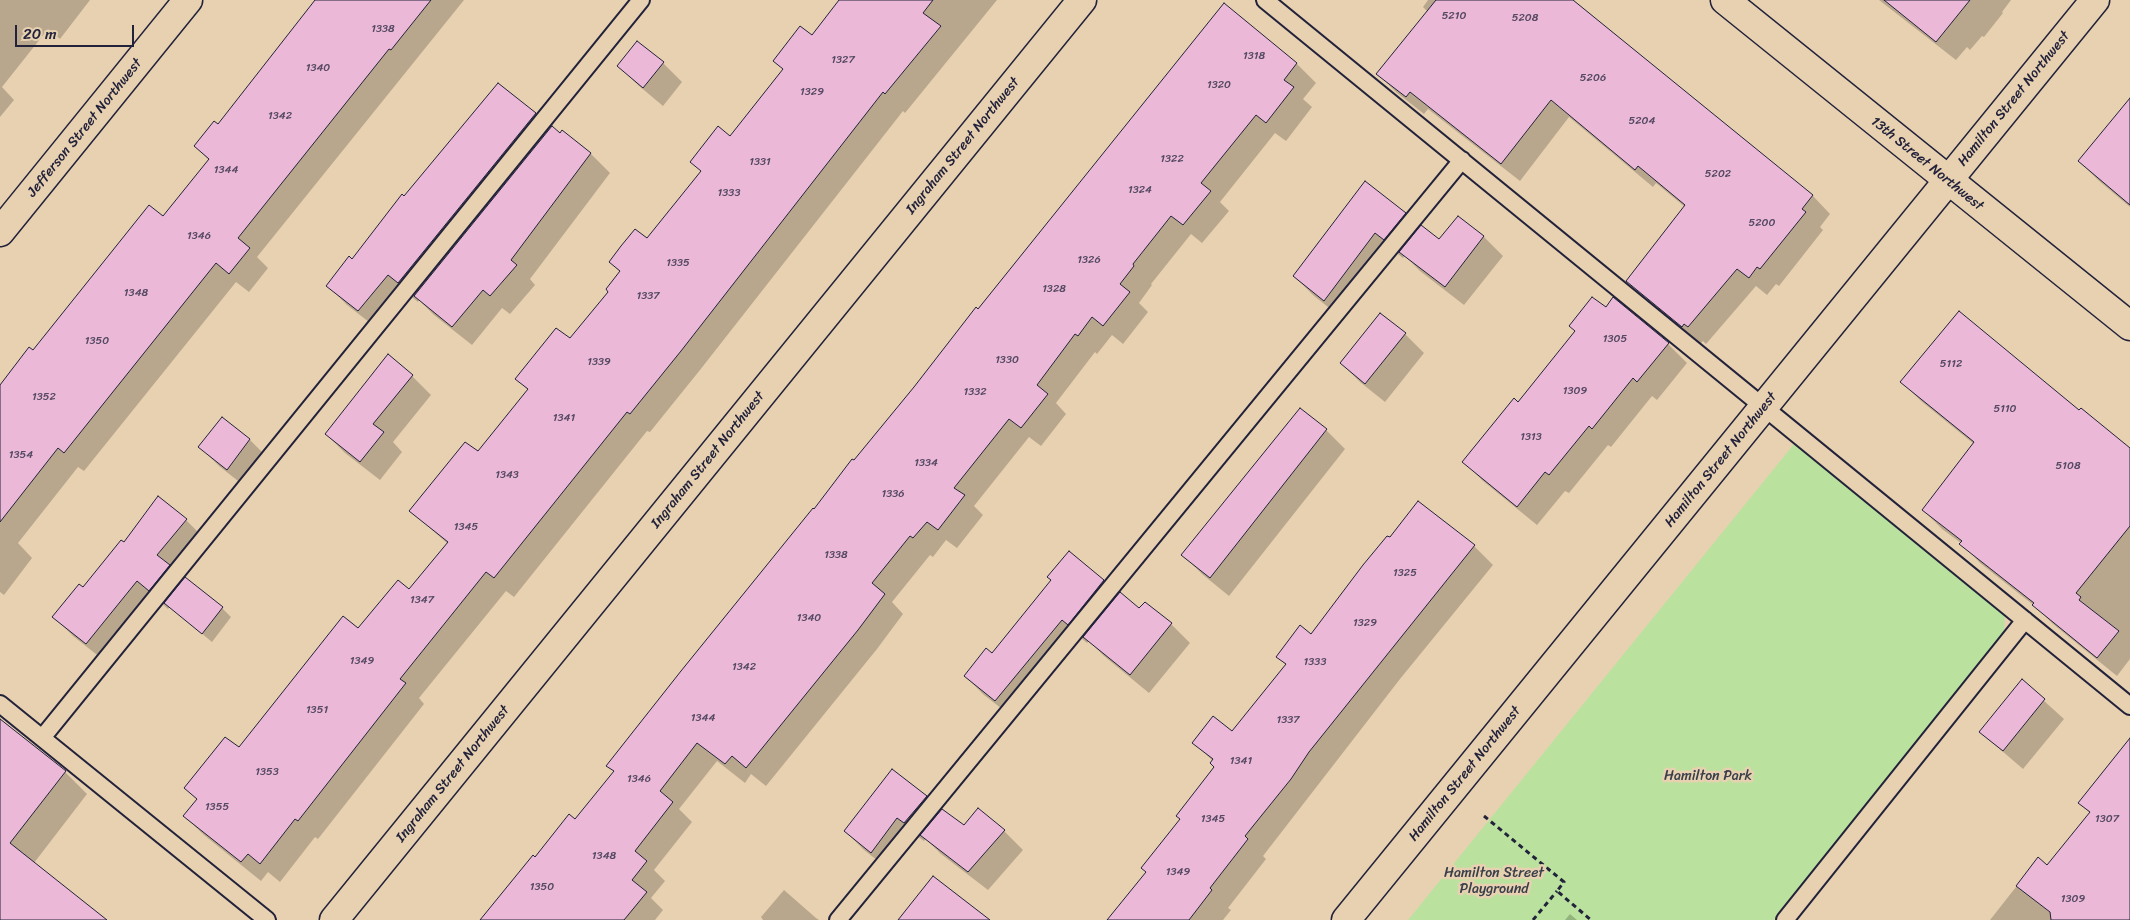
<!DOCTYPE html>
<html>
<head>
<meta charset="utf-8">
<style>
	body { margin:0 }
	#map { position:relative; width:2130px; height:920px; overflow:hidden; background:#e8d1b1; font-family:Sriracha,sans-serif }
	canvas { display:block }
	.scale { position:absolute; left:15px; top:25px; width:119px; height:22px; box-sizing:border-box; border:2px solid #22223b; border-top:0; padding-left:6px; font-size:15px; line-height:18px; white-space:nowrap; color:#22223b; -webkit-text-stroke:4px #e8d1b1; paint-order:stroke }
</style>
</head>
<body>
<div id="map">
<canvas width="2130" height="920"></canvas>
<div class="scale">20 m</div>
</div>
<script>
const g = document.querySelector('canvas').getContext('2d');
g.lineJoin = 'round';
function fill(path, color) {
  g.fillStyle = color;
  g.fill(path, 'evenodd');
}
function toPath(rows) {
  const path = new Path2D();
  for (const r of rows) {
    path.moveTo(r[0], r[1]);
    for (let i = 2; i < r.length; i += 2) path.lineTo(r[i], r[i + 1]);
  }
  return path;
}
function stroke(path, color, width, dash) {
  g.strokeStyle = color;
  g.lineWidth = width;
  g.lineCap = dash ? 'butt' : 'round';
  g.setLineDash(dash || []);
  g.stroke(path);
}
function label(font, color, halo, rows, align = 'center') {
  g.font = font + ' Sriracha,sans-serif';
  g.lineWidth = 5;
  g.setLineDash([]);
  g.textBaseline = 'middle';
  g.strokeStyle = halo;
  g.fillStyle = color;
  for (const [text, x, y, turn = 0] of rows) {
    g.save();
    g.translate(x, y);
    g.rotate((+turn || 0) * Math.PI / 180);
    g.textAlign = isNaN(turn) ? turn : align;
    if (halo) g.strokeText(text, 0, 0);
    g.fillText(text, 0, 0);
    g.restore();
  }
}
const green = toPath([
	[1794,444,2005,609,2004,636,1774,920,1408,920]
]);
const shadow = toPath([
	[0,0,90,0,60,39,48,29,2,87,14,100,0,117],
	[317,0,464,0,257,257,268,268,249,292,236,282,84,471,78,467,18,543,32,558,4,595,0,592,0,387,163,218,209,160,195,146,218,126],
	[841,0,997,0,905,113,903,111,700,370,650,432,647,431,514,597,506,591,419,698,424,704,318,839,315,837,280,882,268,872,261,881,204,835,184,816,197,800,186,788,239,749,359,630,410,591,448,544,411,511,478,453,529,391,517,379,570,340,610,292,620,272,610,262,648,239,702,172,692,162,730,138],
	[1428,0,1573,0,1813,196,1830,214,1820,227,1823,230,1779,286,1776,284,1767,295,1756,286,1706,344,1703,341,1700,344,1645,299,1627,281,1685,207,1656,183,1653,187,1569,117,1520,181,1428,109,1424,114,1396,92,1378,74,1428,12,1423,7],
	[1879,0,2011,0,2002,12,2003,13,1984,37,1982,36,1970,50,1967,47,1956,60],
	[1224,5,1297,64,1316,83,1303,99,1312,107,1286,141,1275,133,1220,202,1229,211,1202,243,1191,234,1151,284,1152,285,1139,303,1148,312,1123,344,1112,335,1097,354,1095,352,1056,403,1066,414,1041,446,1029,437,974,506,983,515,957,548,946,540,933,557,930,555,892,602,903,614,877,649,766,786,751,774,745,783,717,761,679,809,692,822,654,870,665,881,651,898,663,910,655,920,482,920,536,858,575,821,615,772,608,766],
	[663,63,682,82,663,106,638,85,619,66],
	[499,84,535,114,551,129,591,154,610,173,530,279,535,285,510,314,502,308,472,345,434,315,419,300,418,302,407,293,378,329,347,305,328,286,352,260],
	[2130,100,2130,207,2098,180,2079,161],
	[1405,214,1420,229,1439,241,1459,217,1484,237,1503,256,1464,305,1420,271,1405,256,1403,258,1394,251,1343,319,1313,295,1294,276],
	[1606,309,1668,344,1687,363,1657,400,1652,396,1611,447,1608,445,1569,493,1565,491,1537,525,1483,481,1464,462],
	[1405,334,1424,353,1385,402,1360,382,1341,363],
	[388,356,412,376,431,395,393,442,402,452,380,480,345,453,326,434],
	[1902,382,2079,412,2130,449,2130,659,2117,676,2053,624,2036,607,1980,563,1961,543,1942,529,1923,510,1974,444,1921,401],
	[1300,409,1326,430,1345,449,1229,596,1202,574,1183,555],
	[222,419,250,440,269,459,247,488,219,466,200,447],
	[1418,502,1474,546,1493,565,1400,679,1263,856,1266,859,1228,908,1231,910,1223,920,1109,920,1147,873,1216,768,1213,761,1194,743,1232,732,1286,665,1278,657,1311,636],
	[186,520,205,539,177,574,222,608,231,617,212,642,170,607,168,609,157,599,106,662,73,636,54,617,124,544],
	[1069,553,1103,581,1119,596,1140,610,1171,624,1190,643,1149,693,1104,656,1089,641,1087,643,1081,638,1015,719,984,695,965,676,992,655,1052,581],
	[2022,681,2064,719,2023,769,1980,732],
	[0,719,65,772,87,794,34,863,106,920,0,920],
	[2130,754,2130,920,1990,920,2038,859,2047,867,2090,813,2080,803],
	[926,797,941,812,964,827,1004,831,1023,850,988,890,941,854,926,839,924,841,917,836,891,871,864,850,845,831],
	[784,890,816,918,819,920,763,920,761,917],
	[1570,914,1577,920,1565,920]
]);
const building = toPath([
	[315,0,431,0,391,50,389,49,238,238,250,248,229,274,216,263,64,453,58,448,0,522,0,385,29,347,33,350,149,205,163,216,209,159,194,146,214,121,218,124,315,0],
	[839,0,933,0,923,13,941,26,885,94,883,92,681,351,630,414,627,412,494,578,486,572,400,679,406,683,298,821,295,819,260,864,248,854,241,862,183,816,197,799,184,788,225,737,239,747,343,616,358,628,398,580,409,589,448,542,409,511,465,442,478,451,528,389,515,379,556,328,570,338,608,292,606,289,620,271,609,262,621,246,635,229,647,238,701,171,690,162,718,126,730,136,783,69,773,61,800,26,812,35,839,0],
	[1436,0,1573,0,1813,195,1802,209,1806,212,1760,269,1757,267,1749,278,1737,269,1688,327,1684,324,1682,327,1626,281,1685,205,1638,166,1635,170,1551,100,1501,164,1410,92,1406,97,1376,74,1436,0],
	[1884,0,1970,0,1936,42,1884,0],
	[1224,3,1297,63,1284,80,1294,87,1266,123,1256,115,1201,183,1211,191,1183,225,1171,216,1133,264,1134,266,1120,284,1130,292,1103,326,1092,317,1078,336,1075,334,1037,385,1048,394,1021,428,1009,419,954,488,965,495,938,530,927,522,913,538,910,536,872,583,885,594,858,630,746,768,732,756,725,764,697,743,660,791,673,802,635,851,647,861,632,880,647,892,624,920,480,920,533,855,535,857,569,814,575,819,614,771,606,766,681,671,813,508,814,509,852,459,854,460,914,387,976,307,978,309,1224,3],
	[637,41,664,62,643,88,617,66,637,41],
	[498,83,536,113,398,283,388,275,358,311,326,286,349,256,352,259,402,194,404,196,498,83],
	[2130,98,2130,205,2078,161,2130,98],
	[552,126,560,133,562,130,591,153,511,260,517,265,490,296,483,290,452,327,414,296,552,126],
	[1365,181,1406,213,1384,240,1375,233,1324,301,1293,276,1365,181],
	[1458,216,1484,236,1445,287,1399,252,1421,225,1439,239,1458,216],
	[1592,297,1606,307,1613,297,1669,343,1637,382,1633,378,1592,429,1589,426,1549,475,1545,472,1517,507,1462,462,1514,398,1518,402,1575,331,1569,326,1592,297],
	[1959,311,2079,410,2081,408,2130,448,2130,526,2076,593,2081,597,2079,600,2119,631,2097,658,2032,605,2034,603,1959,544,1962,541,1922,510,1974,442,1900,382,1959,311],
	[1380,313,1406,333,1365,384,1340,363,1380,313],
	[388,354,413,375,373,424,384,432,360,462,325,434,388,354],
	[1300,408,1327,429,1210,578,1181,555,1300,408],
	[222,417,250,439,227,470,198,447,222,417],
	[158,496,187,519,157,555,170,565,149,591,137,581,86,644,52,617,79,584,83,587,121,540,124,542,158,496],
	[1418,501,1475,545,1309,752,1291,779,1245,836,1248,839,1210,888,1212,890,1189,920,1107,920,1146,872,1141,868,1180,819,1176,816,1214,767,1210,763,1213,759,1192,743,1213,716,1232,731,1286,664,1276,657,1300,625,1311,634,1363,565,1387,536,1390,537,1418,501],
	[1069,551,1104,580,1068,625,1062,620,995,701,964,676,986,648,992,653,1051,580,1047,577,1069,551],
	[185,577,223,607,202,634,164,603,185,577],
	[1120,592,1139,608,1145,602,1172,623,1130,675,1083,637,1120,592],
	[2022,679,2045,699,2003,751,1979,732,2022,679],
	[0,719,66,771,10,843,107,920,0,920,0,719],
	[2130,738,2130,920,2051,920,2050,912,2016,886,2038,857,2047,865,2090,812,2078,803,2130,738],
	[892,769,927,796,904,823,897,818,871,853,844,831,892,769],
	[978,808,1005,830,968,872,920,835,942,809,964,825,978,808],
	[933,876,990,920,898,920,933,876]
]);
const path = toPath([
	[1484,816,1564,882,1557,891,1591,920],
	[1533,920,1557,891]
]);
const lane = toPath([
	[1265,0,2130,706],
	[0,704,267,920],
	[42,738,641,0],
	[838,920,1462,160],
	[1785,920,2025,620]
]);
const street = toPath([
	[0,232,188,0],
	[334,920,1082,0],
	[1346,920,2095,0]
]);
const secondary = toPath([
	[1725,0,2130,326]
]);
const numberNames = [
	["5210",1454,16],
	["5208",1525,18],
	["1338",383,29],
	["1318",1254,56],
	["1327",843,60],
	["1340",318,68],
	["5206",1593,78],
	["1320",1219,85],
	["1329",812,92],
	["1342",280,116],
	["5204",1642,121],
	["1322",1172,159],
	["1331",760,162],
	["1344",226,170],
	["5202",1718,174],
	["1324",1140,190],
	["1333",729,193],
	["5200",1762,223],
	["1346",199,236],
	["1326",1089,260],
	["1335",678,263],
	["1328",1054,289],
	["1348",136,293],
	["1337",648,296],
	["1305",1615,339],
	["1350",97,341],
	["1330",1007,360],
	["1339",599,362],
	["5112",1951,364],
	["1309",1575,391],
	["1332",975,392],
	["1352",44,397],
	["5110",2005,409],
	["1341",564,418],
	["1313",1531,437],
	["1354",21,455],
	["1334",926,463],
	["5108",2068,466],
	["1343",507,475],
	["1336",893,494],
	["1345",466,527],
	["1338",836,555],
	["1325",1405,573],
	["1347",422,600],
	["1340",809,618],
	["1329",1365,623],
	["1349",362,661],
	["1333",1315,662],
	["1342",744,667],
	["1351",317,710],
	["1344",703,718],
	["1337",1288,720],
	["1341",1241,761],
	["1353",267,772],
	["1346",639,779],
	["1355",217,807],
	["1345",1213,819],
	["1307",2107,819],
	["1348",604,856],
	["1349",1178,872],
	["1350",542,887],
	["1309",2073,899]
];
const streetNames = [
	["Hamilton Street Northwest",2014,99,-51],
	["Jefferson Street Northwest",85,128,-51],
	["Ingraham Street Northwest",963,146,-51],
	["13th Street Northwest",1927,164,39],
	["Ingraham Street Northwest",708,460,-51],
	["Hamilton Street Northwest",1721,460,-51],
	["Ingraham Street Northwest",453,774,-51],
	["Hamilton Street Northwest",1465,774,-51]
];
const parkNames = [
	["Hamilton Park",1708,776],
	["Hamilton Street",1494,873],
	["Playground",1494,889]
];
fill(green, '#bae29e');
fill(shadow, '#0003');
fill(building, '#ebb9d7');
stroke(building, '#22223b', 1);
stroke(lane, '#22223b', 20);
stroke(street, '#22223b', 31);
stroke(secondary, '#22223b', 31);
stroke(path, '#22223b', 3, [5, 4]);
stroke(lane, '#e8d1b1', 16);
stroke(street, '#e8d1b1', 28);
stroke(secondary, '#e8d1b1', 28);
label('11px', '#544862', null, numberNames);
label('14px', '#22223b', '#e8d1b1', streetNames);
label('14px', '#393f4a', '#e8d1b1', parkNames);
</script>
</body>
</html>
